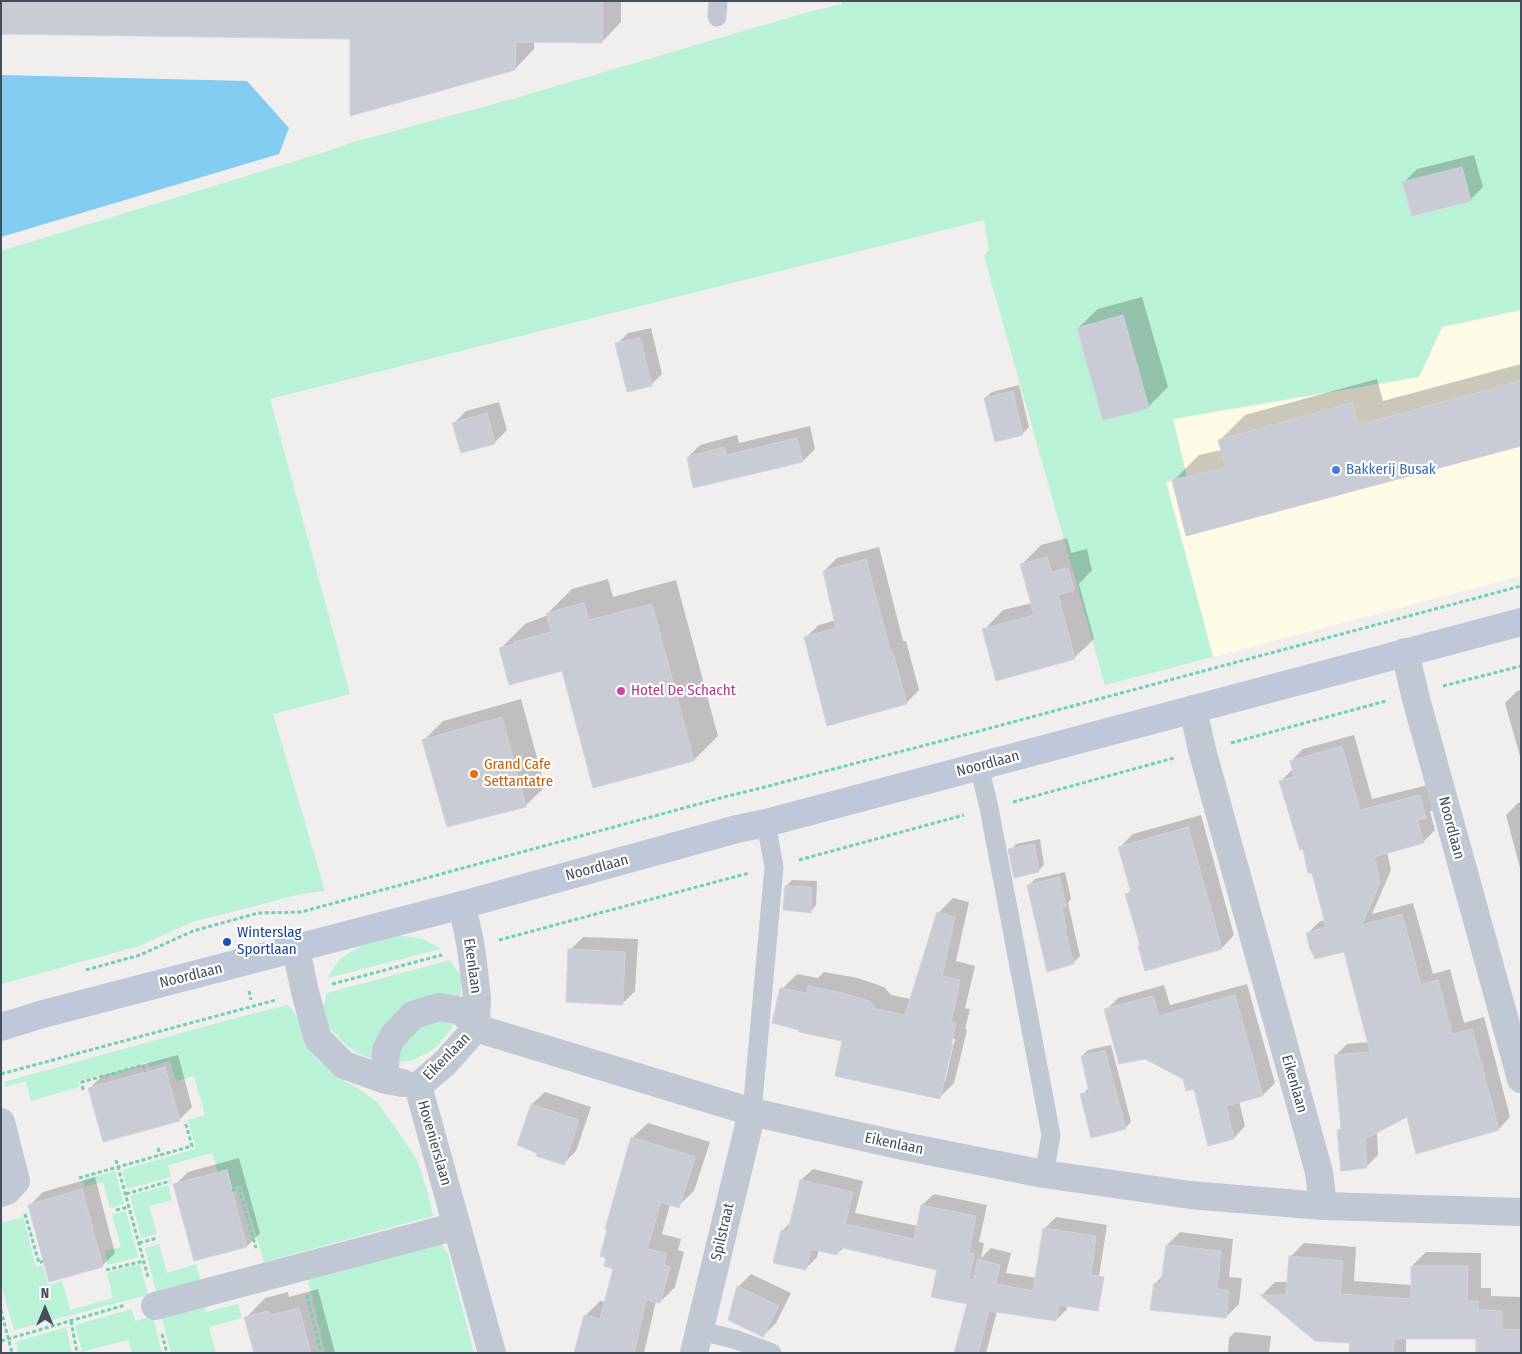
<!DOCTYPE html>
<html>
<head>
<meta charset="utf-8">
<style>
	body { margin:0 }
	#map { position:relative; width:1522px; height:1354px; overflow:hidden; background:#f1eeee; font-family:"Fira Sans Condensed",sans-serif }
	canvas { display:block }
	.frame { position:absolute; inset:0; border:2px solid #454e5d; pointer-events:none }
	.north { position:absolute; left:20px; top:1284px; width:50px; height:50px; -webkit-text-stroke:4px #fff; paint-order:stroke; rotate:0deg; font-size:14px; font-weight:700; line-height:20px; text-align:center; color:#454e5d }
	.north::after { content:''; display:block; margin:auto; width:18px; height:22px; background:#454e5d; clip-path:polygon(50% 0,100% 100%,50% 72%,0 100%) }
</style>
</head>
<body>
<div id="map">
<canvas width="1522" height="1354"></canvas>
<div class="frame"></div>
<div class="north">N</div>
</div>
<script>
const g = document.querySelector('canvas').getContext('2d');
g.lineJoin = 'round';
function fill(path, color) {
  g.fillStyle = color;
  g.fill(path, 'evenodd');
}
function toPath(rows) {
  const path = new Path2D();
  for (const r of rows) {
    path.moveTo(r[0], r[1]);
    for (let i = 2; i < r.length; i += 2) path.lineTo(r[i], r[i + 1]);
  }
  return path;
}
function stroke(path, color, width, dash) {
  g.strokeStyle = color;
  g.lineWidth = width;
  g.lineCap = dash ? 'butt' : 'round';
  g.setLineDash(dash || []);
  g.stroke(path);
}
function label(font, color, halo, rows, align = 'center') {
  g.font = font + ' "Fira Sans Condensed",sans-serif';
  g.lineWidth = 4.5;
  g.setLineDash([]);
  g.textBaseline = 'middle';
  g.strokeStyle = halo;
  g.fillStyle = color;
  for (const [text, x, y, turn = 0] of rows) {
    g.save();
    g.translate(x, y);
    g.rotate((+turn || 0) * Math.PI / 180);
    g.textAlign = isNaN(turn) ? turn : align;
    if (halo) g.strokeText(text, 0, 0);
    g.fillText(text, 0, 0);
    g.restore();
  }
}
const commercial = toPath([
	[1521,310,1521,576,1213,657,1166,481,1187,476,1172,418,1419,377,1442,327]
]);
const green = toPath([
	[842,1,1521,1,1521,310,1442,327,1419,377,1173,419,1187,477,1166,482,1213,657,1105,685,984,256,989,250,984,220,270,399,350,694,273,714,325,891,301,894,192,922,139,946,1,984,1,251,325,152,350,143,516,98,798,15,841,4],
	[397,935,423,939,441,949,327,978,340,959,367,942],
	[450,960,461,977,460,998,422,1000,398,1010,378,1036,374,1059,360,1055,347,1046,330,1028,323,1010,327,993],
	[288,1005,300,1020,312,1054,333,1074,362,1091,377,1102,399,1133,417,1160,428,1193,433,1216,264,1262,241,1185,232,1187,227,1169,218,1172,212,1153,168,1165,171,1177,127,1189,122,1170,196,1149,188,1120,205,1115,194,1076,176,1081,170,1061,150,1067,147,1062,79,1081,79,1087,31,1101,26,1081,5,1087,4,1082,243,1016],
	[429,1017,458,1017,451,1029,437,1046,428,1053,413,1060,394,1063,397,1048],
	[115,1171,124,1204,110,1208,103,1182,85,1187,83,1180],
	[168,1185,172,1200,149,1206,157,1234,141,1238,130,1196],
	[126,1211,138,1257,108,1265,105,1251,121,1247,112,1215],
	[23,1217,36,1267,43,1265,48,1285,62,1281,70,1310,113,1298,107,1273,140,1264,148,1295,14,1330,1,1284,1,1223],
	[441,1243,448,1254,474,1353,325,1353,307,1275],
	[159,1244,167,1273,196,1264,203,1288,158,1299,145,1248],
	[204,1301,206,1312,238,1304,242,1318,209,1327,216,1353,171,1353,161,1314],
	[132,1309,135,1321,153,1316,162,1353,132,1353,128,1340,82,1352,75,1325],
	[66,1327,72,1353,18,1353,16,1342]
]);
const water = toPath([
	[1,75,247,81,289,128,279,154,1,237]
]);
const shadow = toPath([
	[1,1,621,1,621,22,602,42,534,41,534,49,515,69,352,38],
	[1474,155,1483,187,1470,200,1404,182,1417,169],
	[1142,297,1168,387,1148,407,1078,328,1098,309],
	[651,328,662,374,651,385,617,344,628,333],
	[1521,364,1521,445,1174,480,1199,455,1222,450,1220,440,1245,415,1377,379,1383,401],
	[1019,385,1029,427,1023,433,985,398,992,392],
	[499,402,507,430,495,442,461,452,454,423,466,411],
	[810,426,815,449,803,461,688,457,700,445,737,435,739,443],
	[1067,538,1071,553,1087,549,1092,570,1079,584,1094,639,1074,658,984,630,1003,610,1032,603,1022,564,1041,545],
	[879,547,903,641,906,641,919,690,906,703,806,637,819,625,836,620,824,571,837,558],
	[608,579,613,597,676,580,718,736,694,760,594,787,563,670,500,649,525,624,548,615,548,613,572,589],
	[1521,690,1521,760,1505,703,1517,691],
	[521,699,545,787,525,806,424,740,443,721],
	[1354,735,1372,799,1432,784,1437,805,1430,812,1435,830,1423,842,1387,852,1391,870,1372,914,1413,903,1433,974,1450,969,1464,1023,1484,1017,1510,1117,1499,1129,1407,1116,1377,1132,1378,1155,1366,1167,1338,1131,1342,1127,1335,1056,1347,1044,1369,1042,1345,950,1308,933,1320,921,1326,920,1313,871,1281,781,1293,769,1291,761,1303,749],
	[1521,802,1521,872,1506,815,1518,803],
	[1201,815,1234,935,1222,948,1141,945,1127,894,1132,889,1120,847,1133,834],
	[1040,839,1044,865,1038,871,1010,850,1016,844],
	[1065,872,1071,899,1068,903,1080,956,1073,963,1029,885,1035,879],
	[792,880,817,881,816,905,810,912,786,886],
	[953,898,969,902,956,961,975,966,965,1008,970,1009,965,1029,967,1030,954,1083,939,1098,844,1040,782,989,797,974,818,978,824,972,858,978,884,987,891,995,911,999,938,913],
	[953,1038,955,1039,945,1082,942,1082],
	[583,937,638,939,635,991,622,1004,570,950],
	[1247,984,1275,1083,1263,1095,1239,1101,1245,1126,1234,1138,1195,1087,1106,1010,1118,998,1164,985,1170,1005],
	[1111,1045,1131,1122,1125,1128,1081,1095,1089,1088,1082,1056,1088,1050],
	[178,1055,192,1107,179,1120,90,1088,103,1075],
	[545,1092,591,1107,576,1151,563,1164,519,1145,532,1104],
	[648,1123,710,1142,694,1191,678,1206,670,1204,662,1234,681,1239,678,1250,684,1252,675,1287,660,1302,656,1301,644,1353,576,1353,585,1316,600,1301,606,1302,614,1268,632,1138],
	[239,1158,260,1233,247,1246,195,1260,175,1185,188,1172],
	[813,1169,863,1181,855,1213,918,1226,922,1205,934,1194,987,1205,979,1242,984,1243,981,1258,991,1248,1011,1253,1006,1273,1037,1278,1044,1229,1056,1217,1107,1225,1096,1296,1068,1305,1067,1309,1056,1320,997,1311,986,1353,957,1353,968,1303,938,1269,844,1247,837,1254,819,1249,817,1257,806,1268,783,1230,792,1221,801,1180],
	[95,1177,115,1253,102,1266,30,1205,43,1192],
	[1180,1232,1233,1239,1229,1277,1242,1278,1239,1304,1226,1317,1155,1284,1163,1275,1167,1245],
	[1304,1243,1356,1247,1354,1281,1412,1285,1412,1266,1426,1252,1481,1253,1481,1288,1491,1288,1491,1296,1521,1297,1521,1353,1477,1338,1406,1338,1406,1353,1351,1353,1351,1342,1262,1295,1275,1282,1288,1282,1290,1257],
	[751,1274,791,1293,776,1323,763,1336,738,1287],
	[318,1289,335,1353,255,1353,246,1318,265,1298,288,1292,289,1297],
	[1235,1332,1271,1336,1269,1353,1228,1353,1229,1338]
]);
const building = toPath([
	[1,1,603,1,602,43,516,42,515,70,350,116,350,39,1,34,1,1],
	[1462,167,1471,201,1412,216,1402,182,1462,167],
	[1123,315,1149,408,1103,420,1077,328,1123,315],
	[640,338,652,386,627,392,615,343,640,338],
	[1521,381,1521,446,1186,536,1172,480,1226,468,1218,440,1352,403,1358,425,1521,381],
	[1013,391,1023,435,995,442,984,398,1013,391],
	[487,413,495,444,461,453,452,423,487,413],
	[797,438,803,462,693,488,687,457,724,447,727,455,797,438],
	[1047,557,1052,572,1068,568,1074,590,1058,595,1075,659,996,681,982,629,1034,615,1020,564,1047,557],
	[866,559,891,653,893,653,907,704,827,726,804,637,836,628,823,571,866,559],
	[584,603,589,620,652,604,694,761,593,788,562,671,509,685,499,648,514,644,514,642,551,632,546,613,584,603],
	[502,717,526,807,447,827,422,740,502,717],
	[1342,746,1360,810,1420,795,1426,818,1417,820,1424,843,1374,857,1380,882,1362,925,1402,914,1421,985,1438,980,1452,1034,1472,1029,1499,1130,1416,1154,1407,1117,1365,1139,1367,1168,1341,1171,1337,1130,1341,1129,1334,1055,1370,1052,1344,952,1315,959,1310,949,1306,933,1326,927,1312,873,1308,873,1303,849,1300,850,1279,781,1294,777,1290,761,1342,746],
	[1188,827,1222,949,1145,971,1138,946,1140,945,1125,894,1131,892,1118,847,1188,827],
	[1034,844,1039,872,1014,878,1008,849,1034,844],
	[1059,877,1066,906,1062,907,1066,928,1065,929,1074,964,1047,972,1027,885,1059,877],
	[785,886,811,887,811,913,783,910,785,886],
	[937,912,955,917,942,976,960,980,951,1023,956,1023,951,1044,953,1044,940,1099,835,1076,842,1041,799,1032,799,1030,772,1023,780,988,807,993,808,986,842,993,869,1001,876,1009,905,1015,937,912],
	[568,949,625,952,623,1005,566,1002,568,949],
	[1235,995,1263,1096,1226,1106,1234,1139,1208,1146,1194,1089,1186,1091,1183,1079,1145,1059,1119,1064,1104,1009,1153,996,1159,1016,1235,995],
	[1105,1051,1126,1129,1091,1138,1080,1094,1089,1092,1081,1056,1105,1051],
	[165,1067,180,1121,103,1142,88,1088,165,1067],
	[531,1104,579,1120,564,1165,536,1156,537,1153,517,1145,531,1104],
	[631,1137,695,1157,679,1208,661,1202,647,1249,666,1253,664,1265,670,1267,660,1303,646,1300,634,1353,574,1353,584,1315,600,1319,613,1269,604,1266,606,1258,600,1256,607,1230,605,1229,631,1137],
	[227,1170,247,1247,194,1261,173,1184,227,1170],
	[800,1180,853,1192,845,1224,914,1239,921,1205,976,1216,969,1253,974,1254,969,1279,973,1280,978,1259,1000,1265,996,1284,1033,1291,1043,1228,1096,1236,1091,1275,1104,1277,1098,1311,1059,1305,1056,1321,989,1311,978,1353,954,1353,967,1304,931,1297,937,1270,839,1247,837,1255,811,1249,806,1270,773,1263,781,1230,788,1231,800,1180],
	[82,1189,103,1267,49,1282,28,1205,82,1189],
	[1166,1245,1221,1251,1217,1289,1229,1291,1226,1318,1150,1310,1154,1283,1161,1284,1166,1245],
	[1289,1256,1343,1261,1340,1294,1411,1299,1411,1266,1468,1266,1467,1301,1478,1301,1478,1310,1502,1311,1502,1329,1521,1330,1521,1353,1476,1353,1476,1339,1394,1339,1393,1353,1349,1353,1350,1343,1315,1341,1260,1295,1286,1295,1289,1256],
	[737,1286,779,1306,763,1337,728,1320,737,1286],
	[299,1308,311,1353,254,1353,244,1317,268,1311,270,1315,299,1308]
]);
const path = toPath([
	[1443,686,1521,666],
	[1231,743,1386,701],
	[1013,802,1174,758],
	[799,860,964,815],
	[499,940,749,873],
	[86,970,140,955,193,931,258,913,301,912,728,796,757,789,968,734,1521,586],
	[332,984,442,955],
	[249,991,251,1000],
	[1,1074,276,1000],
	[83,1090,82,1082,143,1065,146,1072],
	[158,1148,160,1155],
	[116,1160,148,1277],
	[79,1178,192,1146,185,1121],
	[232,1190,239,1189,256,1248],
	[126,1194,170,1181],
	[116,1210,129,1207],
	[25,1214,39,1263,43,1261],
	[139,1243,157,1238],
	[106,1270,144,1261],
	[307,1295,321,1353],
	[1,1310,12,1353],
	[71,1321,77,1353],
	[162,1334,167,1353],
	[1,1341,125,1305]
]);
const lane = toPath([
	[717,17,718,1],
	[979,766,989,808,1051,1135,1044,1174],
	[752,1112,774,867,766,823],
	[700,1331,734,1339,772,1353]
]);
const street = toPath([
	[1405,652,1416,699,1521,1079],
	[1193,709,1202,750,1319,1172,1323,1206],
	[462,905,471,947,477,997,476,1028],
	[296,949,305,992,318,1039,344,1065,386,1080,403,1083],
	[386,1080,385,1066,386,1050,393,1036,413,1015,439,1007,462,1011,476,1028,752,1112,903,1146,1044,1174,1190,1195,1323,1206,1521,1212],
	[418,1086,492,1353],
	[418,1086,445,1063,476,1028],
	[1,1122,16,1181,7,1191,1,1193],
	[155,1306,457,1226],
	[694,1353,752,1112]
]);
const secondary = toPath([
	[1,1027,43,1014,462,905,737,829,766,823,1521,622]
]);
const markers = [
	[1336,470,5,"#3f7fe0"],
	[621,691,5,"#d1479c"],
	[474,774,5,"#e8710a"],
	[227,942,5,"#1a4fb4"]
];
const shopNames = [
	["Bakkerij Busak",1346,470]
];
const hotelNames = [
	["Hotel De Schacht",631,691]
];
const streetNames = [
	["Noordlaan",988,764,-15],
	["Noordlaan",1451,828,75],
	["Noordlaan",597,868,-15],
	["Ekenlaan",472,966,82],
	["Noordlaan",191,976,-14],
	["Eikenlaan",447,1057,-45],
	["Eikenlaan",1294,1084,74],
	["Hovenierslaan",434,1143,74],
	["Eikenlaan",894,1144,12],
	["Spilstraat",723,1232,-77]
];
const foodNames = [
	["Grand Cafe",484,765],
	["Settantatre",484,782]
];
const transitNames = [
	["Winterslag",237,933],
	["Sportlaan",237,950]
];
fill(commercial, '#fdfae6');
fill(green, '#b9f2d7');
fill(water, '#83ccf2');
fill(shadow, '#0003');
fill(building, '#c9ccd4');
stroke(building, '#d1d3da', 1);
stroke(path, '#6ed2af', 3, [4, 2.5]);
stroke(lane, '#c0c8d4', 19);
stroke(street, '#c0c8d4', 28);
stroke(secondary, '#bfc8d9', 28);
for (const [x, y, r, color] of markers) {
  const dot = new Path2D();
  dot.arc(x, y, r, 0, 2 * Math.PI);
  g.fillStyle = color;
  g.fill(dot);
  stroke(dot, '#fff', 2);
}
label('15px', '#366cbe', '#fff', shopNames, 'left');
label('15px', '#b23c85', '#fff', hotelNames, 'left');
label('15px', '#454e5d', '#fff', streetNames);
label('15px', '#c56008', '#fff', foodNames, 'left');
label('15px', '#164399', '#fff', transitNames, 'left');
</script>
</body>
</html>
